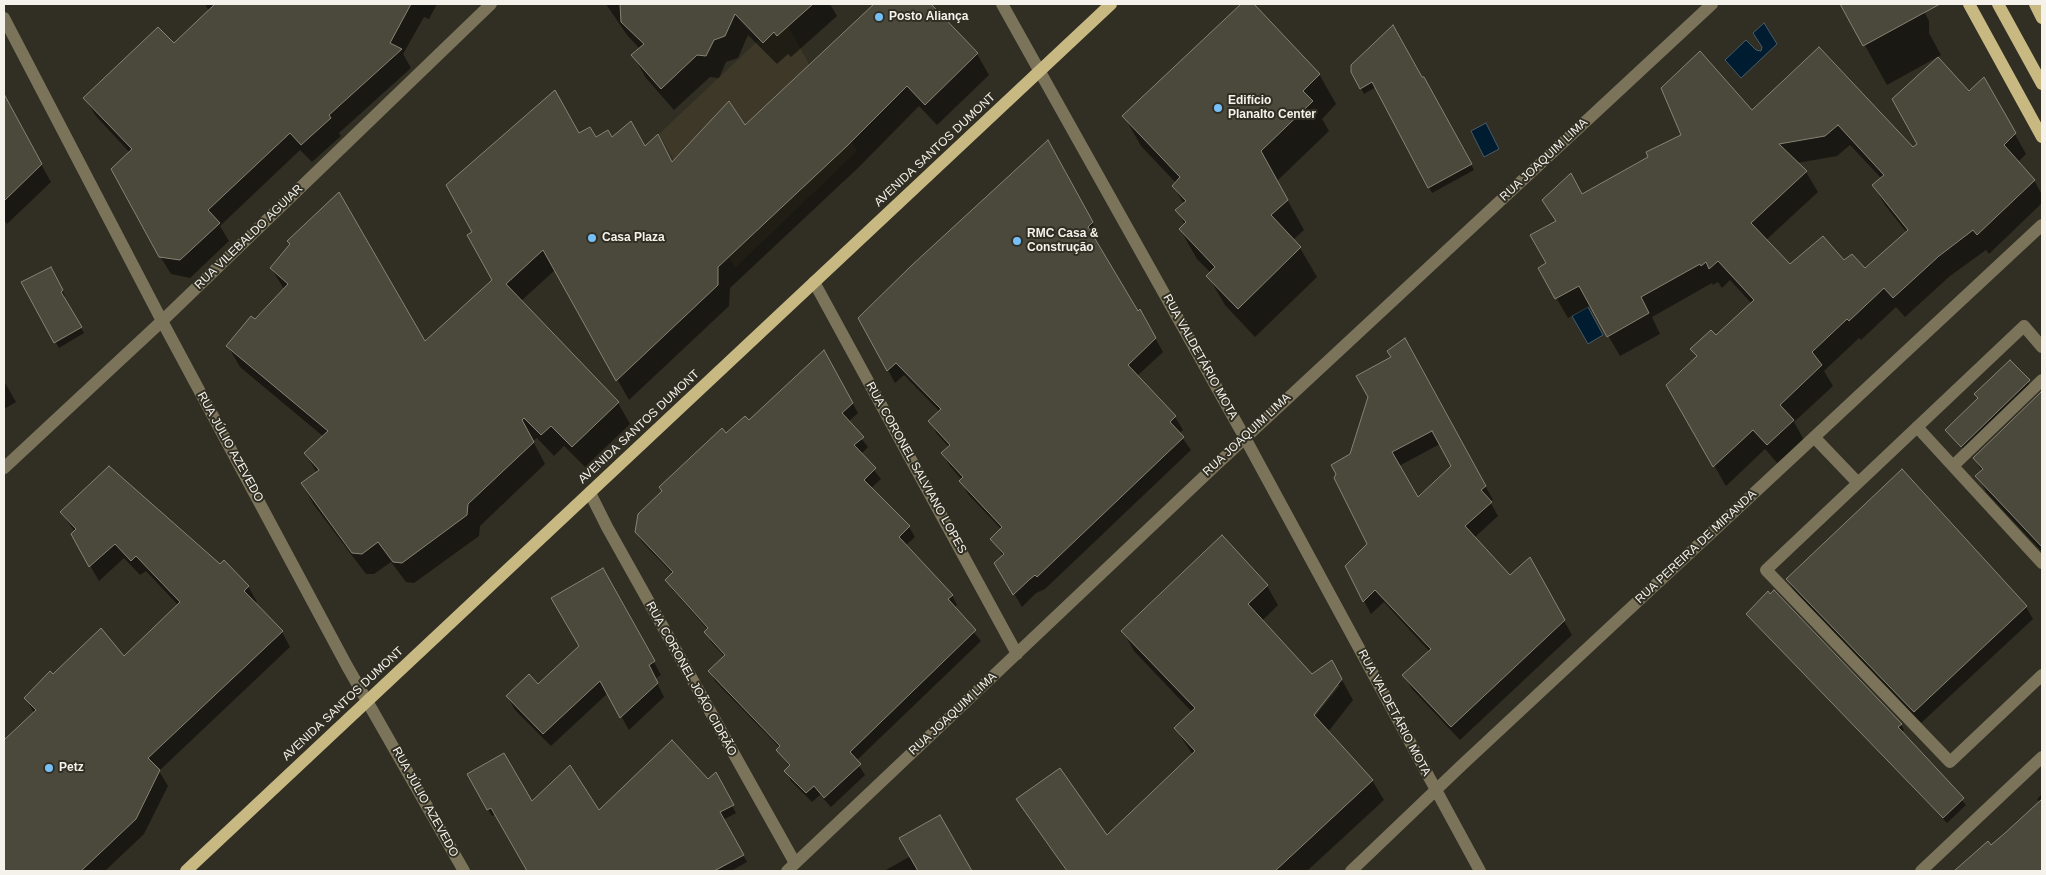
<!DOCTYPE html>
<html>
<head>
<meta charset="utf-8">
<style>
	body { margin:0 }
	#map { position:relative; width:2046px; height:875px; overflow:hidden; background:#312e23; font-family:Helvetica,sans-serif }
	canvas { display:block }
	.frame { position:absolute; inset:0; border:5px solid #f4f2eb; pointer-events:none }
</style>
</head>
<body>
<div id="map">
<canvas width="2046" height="875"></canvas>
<div class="frame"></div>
</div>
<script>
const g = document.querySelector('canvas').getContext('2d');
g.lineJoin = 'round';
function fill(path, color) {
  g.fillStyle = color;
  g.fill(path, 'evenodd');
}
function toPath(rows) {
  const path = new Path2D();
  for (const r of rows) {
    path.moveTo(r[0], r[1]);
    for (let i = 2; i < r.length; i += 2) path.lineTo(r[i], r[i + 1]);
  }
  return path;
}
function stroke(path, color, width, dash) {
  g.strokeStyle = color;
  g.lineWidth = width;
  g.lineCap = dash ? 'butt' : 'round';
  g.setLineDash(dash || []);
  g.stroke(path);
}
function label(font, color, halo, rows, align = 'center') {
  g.font = font + ' Helvetica,sans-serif';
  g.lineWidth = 4;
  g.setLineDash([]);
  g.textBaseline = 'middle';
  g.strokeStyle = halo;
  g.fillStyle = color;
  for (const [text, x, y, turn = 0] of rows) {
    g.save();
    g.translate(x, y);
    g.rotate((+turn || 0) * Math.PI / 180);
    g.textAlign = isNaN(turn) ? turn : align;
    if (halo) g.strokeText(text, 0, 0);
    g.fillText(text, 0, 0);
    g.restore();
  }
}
const built = toPath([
	[783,17,857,151,735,268,659,134]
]);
const water = toPath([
	[1764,23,1777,44,1741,78,1725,60,1746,40,1756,50,1761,51,1762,47,1753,33,1764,23],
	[1486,123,1499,149,1484,157,1471,131,1486,123],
	[1588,307,1603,335,1588,344,1572,316,1588,307]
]);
const shadow = toPath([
	[205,4,437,4,429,19,424,17,403,54,411,68,339,133,341,136,312,162,300,150,220,226,229,241,190,278,171,274,160,256,130,153,95,115,85,98,174,45,209,11],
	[606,4,830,4,837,16,791,57,788,54,777,64,748,35,738,58,726,62,719,78,710,77,674,110,646,78,633,55,640,49,627,35],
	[875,4,929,4,977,54,989,75,937,125,919,106,859,167,730,288,729,306,629,400,555,270,521,301,618,403,630,424,585,467,564,446,554,456,537,438,533,441,545,464,480,526,479,536,414,583,406,582,391,562,374,574,366,574,314,505,302,484,317,473,305,453,324,437,240,367,228,346,284,289,271,268,424,343,494,281,579,135,612,139,645,148,673,163,744,127],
	[1243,4,1252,4,1319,74,1336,104,1322,119,1329,131,1277,181,1304,230,1293,240,1300,248,1317,277,1255,337,1225,305,1208,276,1211,273,1197,259,1180,229,1185,225,1177,210,1184,204,1173,186,1176,183,1141,146,1124,116],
	[1842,4,1920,4,1929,21,1929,33,1941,55,1887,85],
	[1392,27,1421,79,1427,84,1474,170,1432,193,1376,87,1364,94,1350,68],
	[1819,48,1913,148,1984,79,2026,154,2018,162,2034,180,2042,195,2042,203,1989,254,1986,250,1950,276,1905,317,1896,307,1861,340,1859,338,1824,371,1833,386,1794,422,1804,440,1779,465,1765,449,1726,486,1668,385,1697,358,1692,349,1716,337,1752,304,1730,280,1722,288,1718,282,1713,285,1712,283,1652,317,1660,334,1620,356,1591,306,1568,318,1539,268,1547,264,1557,222,1582,195,1751,112],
	[1850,145,1881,178,1873,185,1885,205,1907,233,1865,269,1844,262,1790,266,1766,240,1818,192,1806,172,1797,163,1837,156],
	[4,105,15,118,51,182,7,224,4,220],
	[1055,154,1099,236,1094,240,1137,313,1140,311,1163,352,1137,376,1175,417,1183,430,1179,433,1191,450,1045,589,1036,593,1022,607,996,563,1003,556,992,539,1002,530,968,494,961,481,962,480,950,466,942,453,949,447,937,434,930,421,940,412,904,375,895,383,860,318],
	[50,268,65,296,63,298,84,333,59,348,23,282],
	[824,352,858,413,848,422,868,447,861,454,881,479,871,488,909,527,915,537,905,546,952,595,957,605,954,608,981,641,856,761,865,775,831,807,820,795,812,802,791,781,786,771,790,767,777,750,780,748,715,681,710,671,725,657,711,642,706,632,708,630,672,589,666,580,673,574,642,542,636,532,726,435,749,421],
	[1412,354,1493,500,1490,502,1498,516,1474,538,1510,577,1529,559,1572,635,1460,740,1412,689,1404,675,1430,652,1384,602,1371,614,1364,601,1369,545,1351,455],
	[1440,444,1452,466,1418,499,1399,466],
	[2010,361,2032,387,1965,451,1947,430,1979,399],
	[4,381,16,402,4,409],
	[2041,394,2042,395,2042,552,1987,493,1977,476,1982,471,1974,458],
	[61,512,220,566,248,586,257,602,255,604,282,632,290,647,159,771,168,786,144,834,105,871,4,871,4,743,34,713,26,698,53,676,124,657,178,605,146,571,140,575,124,558,99,581,72,534,75,532],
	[1787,579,2026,607,2033,619,1921,723,1794,591],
	[610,583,661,675,655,679,664,697,629,730,608,693,551,746,515,710,507,696,538,686,580,646],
	[1267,586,1278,605,1262,621,1312,676,1332,662,1353,700,1328,732,1372,780,1384,800,1307,871,1066,871,1018,799,1107,837,1193,755,1175,728,1192,712,1134,651,1123,631],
	[1337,685,1340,685,1311,721,1309,719],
	[1747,614,1901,724,1904,730,1901,733,1966,805,1947,823],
	[715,774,736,813,723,820,747,862,731,871,528,871,496,814,492,816,468,775,531,803,599,811,708,781],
	[2042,794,2042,871,1957,871,1958,868,1988,843,1990,846,2040,803,2037,799],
	[940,816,971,871,884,871,911,856]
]);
const building = toPath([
	[215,4,411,4,390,43,402,49,329,115,331,118,301,145,290,133,208,210,220,223,180,260,159,257,111,169,132,149,83,98,158,27,174,43,215,4],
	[620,4,813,4,777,36,774,32,763,43,735,14,725,36,714,40,706,56,697,55,661,89,631,55,644,44,621,22,620,4],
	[874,4,931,4,978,53,925,105,907,86,847,146,718,267,718,285,616,381,543,250,506,284,619,402,572,447,551,426,541,435,524,418,522,420,534,442,468,504,467,515,402,563,393,562,378,542,362,554,352,553,301,483,319,470,304,453,328,431,226,346,251,316,255,319,288,284,270,268,290,244,287,241,339,192,425,341,492,280,467,235,472,232,446,185,555,90,579,133,590,127,596,137,608,130,612,137,631,121,645,146,658,134,672,162,729,101,745,125,874,4],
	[1241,4,1254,4,1320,74,1303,91,1313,101,1261,151,1288,200,1271,215,1301,247,1238,309,1206,276,1215,267,1179,229,1186,222,1175,210,1186,201,1172,186,1180,177,1122,116,1241,4],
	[1840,4,1940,4,1863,46,1840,4],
	[1393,25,1422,77,1424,77,1472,164,1428,188,1372,82,1360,89,1351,72,1351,65,1393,25],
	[1819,47,1913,147,1917,144,1892,99,1938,57,1969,91,1984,77,2016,133,2004,145,2035,180,1977,235,1973,230,1939,256,1893,298,1884,288,1849,321,1847,319,1812,352,1822,365,1780,405,1794,420,1767,445,1753,430,1713,467,1666,385,1697,356,1690,349,1711,330,1716,335,1754,300,1718,261,1709,269,1706,262,1701,266,1700,264,1641,297,1649,313,1607,337,1579,286,1555,299,1538,268,1546,263,1530,235,1556,221,1542,200,1571,173,1582,194,1648,157,1646,152,1681,135,1661,88,1700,51,1752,110,1819,47],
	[1838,125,1884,175,1872,185,1908,230,1865,268,1852,254,1844,260,1823,236,1790,264,1751,223,1807,171,1779,144,1825,136,1838,125],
	[4,94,42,164,4,201,4,94],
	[1048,140,1093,222,1088,227,1138,311,1140,309,1156,338,1128,365,1176,416,1170,422,1184,437,1037,577,1035,575,1029,580,1013,595,994,563,1004,554,990,539,1002,527,959,481,963,477,941,453,950,445,928,421,941,409,896,363,887,371,858,318,911,266,1048,140],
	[51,267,63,290,61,292,82,327,54,343,21,282,51,267],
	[1405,338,1486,486,1481,490,1492,502,1465,526,1510,575,1530,557,1565,620,1451,727,1402,675,1431,649,1375,590,1363,602,1345,566,1367,544,1334,478,1336,474,1331,465,1350,454,1368,397,1356,376,1391,357,1387,351,1405,338],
	[1432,431,1451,466,1418,497,1392,452,1432,431],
	[824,350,853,403,842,413,864,437,854,445,876,468,864,480,910,526,899,537,953,595,948,599,976,630,850,752,861,764,824,798,814,786,806,793,784,771,790,765,776,750,780,746,708,671,725,655,704,632,708,628,665,580,673,572,635,532,638,514,662,491,659,487,722,428,726,433,745,416,749,420,824,350],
	[2010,360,2030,380,1961,447,1945,430,1978,398,1974,394,2010,360],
	[2041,392,2042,393,2042,547,1975,476,1983,469,1973,458,2041,392],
	[109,466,220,564,224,560,249,586,244,591,283,631,148,758,160,770,136,819,81,871,4,871,4,740,36,710,24,698,50,671,53,674,101,628,124,656,180,602,136,556,131,561,115,544,89,567,71,534,76,529,60,512,109,466],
	[1902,469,2027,606,1914,712,1786,579,1902,469],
	[1222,535,1268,585,1248,604,1312,674,1332,660,1342,679,1314,715,1373,780,1275,871,1067,871,1016,799,1060,768,1107,835,1195,751,1174,728,1195,708,1121,631,1222,535],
	[603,568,655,661,649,665,658,683,620,718,600,681,543,734,506,696,529,674,538,684,579,646,551,598,603,568],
	[1774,590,1902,724,1898,727,1964,798,1943,818,1746,614,1768,591,1770,594,1774,590],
	[672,740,708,779,716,772,734,805,720,812,744,855,714,871,527,871,491,808,487,810,467,774,504,753,532,801,570,765,599,810,672,740],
	[2042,799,2042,871,1954,871,1988,841,1991,845,2005,833,2042,799],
	[940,815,972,871,918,871,899,838,940,815]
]);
const minor = toPath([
	[1002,4,1245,438,1480,871],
	[4,18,162,321,347,666,464,871],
	[814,282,1017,654],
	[2042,347,2024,326,1766,570,1950,762,2042,675],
	[1917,427,2042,563],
	[1814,437,1858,483],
	[1953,466,2042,380],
	[4,468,162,321,491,4],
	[590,493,607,527,795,863],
	[787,871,1215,466,1712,4],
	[1351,871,1462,765,2042,225],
	[1921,871,2042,757]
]);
const major = toPath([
	[1969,4,2042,137],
	[1998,4,2042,84],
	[2035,4,2042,18],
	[186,871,1111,4]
]);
const markers = [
	[879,17,5,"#76c0f7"],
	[1218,108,5,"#76c0f7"],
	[592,238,5,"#76c0f7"],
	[1017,241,5,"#76c0f7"],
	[49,768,5,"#76c0f7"]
];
const poiNames = [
	["Posto Aliança",889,17],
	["Edifício",1228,101],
	["Planalto Center",1228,115],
	["RMC Casa &",1027,234],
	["Construção",1027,248],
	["Casa Plaza",602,238],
	["Petz",59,768]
];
const streetNames = [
	["AVENIDA SANTOS DUMONT",935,150,-43],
	["RUA JOAQUIM LIMA",1544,160,-43],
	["RUA VILEBALDO AGUIAR",249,237,-44],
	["RUA VALDETÁRIO MOTA",1200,357,61],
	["AVENIDA SANTOS DUMONT",639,427,-43],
	["RUA JOAQUIM LIMA",1247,435,-43],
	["RUA JÚLIO AZEVEDO",230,447,61],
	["RUA CORONEL SALVIANO LOPES",916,468,61],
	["RUA PEREIRA DE MIRANDA",1696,547,-43],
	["RUA CORONEL JOÃO CIDRÃO",691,679,61],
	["AVENIDA SANTOS DUMONT",343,704,-43],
	["RUA VALDETÁRIO MOTA",1394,713,62],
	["RUA JOAQUIM LIMA",953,714,-43],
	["RUA JÚLIO AZEVEDO",425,802,61]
];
fill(built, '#3d3827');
fill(water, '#001c30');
stroke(water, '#495c68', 1);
fill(shadow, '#0007');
fill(building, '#4b483c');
stroke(building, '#868376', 1);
stroke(minor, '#7b745a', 12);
stroke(major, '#c8b983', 12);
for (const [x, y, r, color] of markers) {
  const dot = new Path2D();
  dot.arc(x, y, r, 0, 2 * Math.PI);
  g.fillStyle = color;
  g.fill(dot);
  stroke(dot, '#312e23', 2);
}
label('bold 12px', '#f4f2eb', '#312e23', poiNames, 'left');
label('12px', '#f4f2eb', '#312e23', streetNames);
</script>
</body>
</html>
